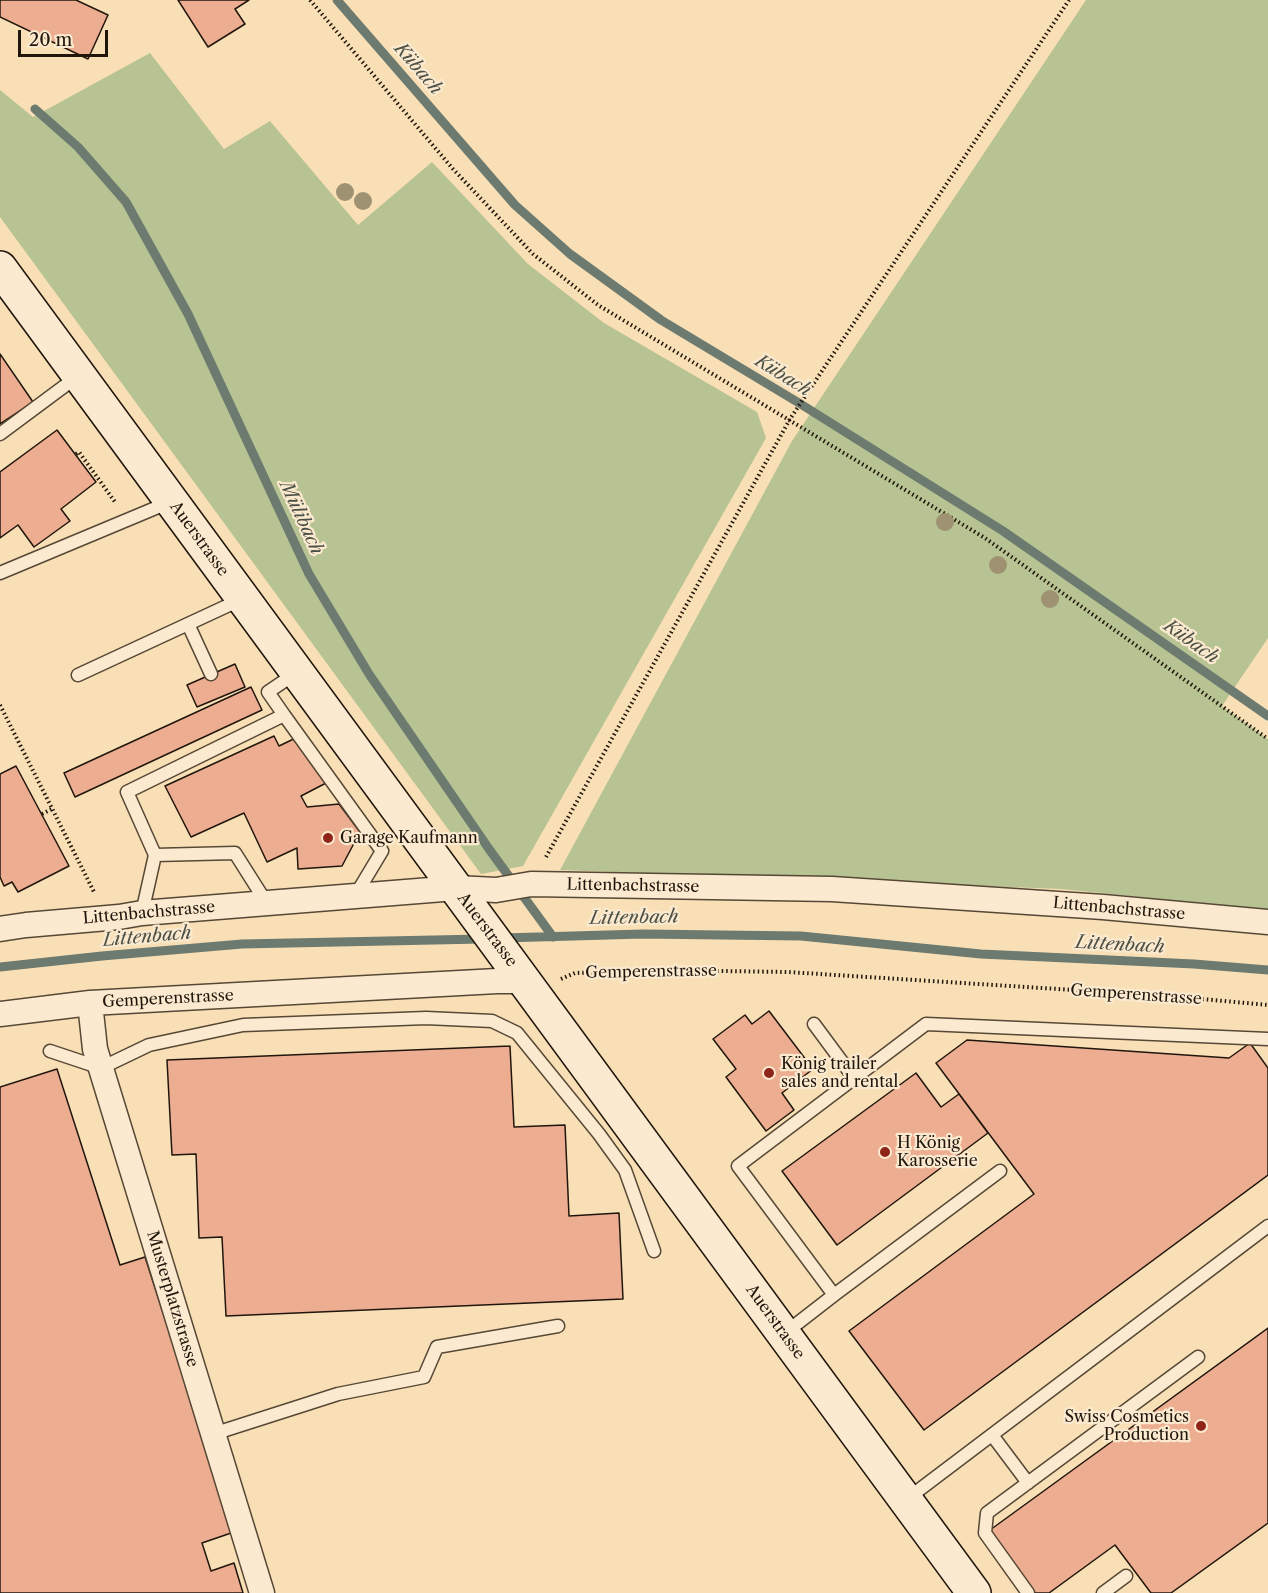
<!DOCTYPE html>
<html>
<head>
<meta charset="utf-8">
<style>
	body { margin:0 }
	#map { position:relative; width:1268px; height:1593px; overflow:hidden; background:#f9dfb5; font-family:"Libre Caslon Text",serif }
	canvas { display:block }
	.scale { position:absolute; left:18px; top:30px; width:90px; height:27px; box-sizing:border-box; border:3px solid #20160c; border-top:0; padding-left:8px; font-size:18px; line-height:21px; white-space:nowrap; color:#20160c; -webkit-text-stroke:4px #fbeacf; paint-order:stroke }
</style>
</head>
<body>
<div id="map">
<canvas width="1268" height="1593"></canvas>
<div class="scale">20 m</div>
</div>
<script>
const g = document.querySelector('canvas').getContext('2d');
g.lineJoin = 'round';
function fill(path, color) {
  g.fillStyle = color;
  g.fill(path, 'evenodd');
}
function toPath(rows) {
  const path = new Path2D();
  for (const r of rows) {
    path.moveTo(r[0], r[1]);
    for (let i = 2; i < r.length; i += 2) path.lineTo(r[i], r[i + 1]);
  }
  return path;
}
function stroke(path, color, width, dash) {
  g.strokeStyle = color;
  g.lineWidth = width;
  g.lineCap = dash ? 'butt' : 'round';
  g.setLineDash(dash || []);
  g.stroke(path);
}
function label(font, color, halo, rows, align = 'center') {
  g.font = font + ' "Libre Caslon Text",serif';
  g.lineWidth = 4.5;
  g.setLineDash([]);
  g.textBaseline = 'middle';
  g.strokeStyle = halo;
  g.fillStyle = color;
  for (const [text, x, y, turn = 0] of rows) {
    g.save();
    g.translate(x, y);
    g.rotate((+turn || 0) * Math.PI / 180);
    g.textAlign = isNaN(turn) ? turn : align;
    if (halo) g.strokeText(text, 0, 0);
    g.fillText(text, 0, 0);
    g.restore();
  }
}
const green = toPath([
	[1086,0,1268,0,1268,638,1222,706,1268,739,1268,910,1061,889,560,870,792,441],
	[150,53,224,149,270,121,358,225,432,162,528,264,604,323,757,412,766,438,523,866,481,874,0,217,0,90,33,117]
]);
const stream = toPath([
	[337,0,515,205,570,254,661,320,799,403,1003,531,1268,716],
	[35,109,78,147,126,202,188,314,309,574,369,674,489,849,553,937],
	[502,938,643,934,801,936,981,954,1194,964,1268,970],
	[0,967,102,956,242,944,482,939]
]);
const building = toPath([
	[0,0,76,0,108,15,88,59,0,17,0,0],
	[178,0,249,0,235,9,245,24,208,47,178,0],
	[0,354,33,402,0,424,0,354],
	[57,430,96,482,61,509,70,521,34,547,18,525,0,538,0,472,57,430],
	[235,664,245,687,197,707,187,685,235,664],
	[251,687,262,710,75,797,64,773,251,687],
	[304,734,328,782,301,796,307,807,339,804,360,832,342,866,298,869,297,848,267,862,244,813,191,837,165,786,274,736,279,746,304,734],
	[16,766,69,866,18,892,12,882,4,886,0,877,0,774,16,766],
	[769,1011,813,1069,782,1093,794,1110,766,1131,726,1077,736,1069,713,1039,745,1015,752,1024,769,1011],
	[967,1040,1229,1058,1250,1043,1268,1068,1268,1175,924,1430,849,1331,1034,1194,936,1063,967,1040],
	[510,1046,514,1127,565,1125,569,1216,619,1213,623,1299,226,1316,222,1237,199,1238,196,1154,172,1155,167,1060,510,1046],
	[57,1069,120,1265,145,1257,234,1532,202,1543,211,1571,234,1563,243,1593,0,1593,0,1087,57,1069],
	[916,1073,941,1107,959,1094,988,1133,837,1245,782,1171,916,1073],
	[1268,1328,1268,1523,1171,1593,1151,1593,1115,1545,1049,1593,1035,1593,990,1530,1268,1328]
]);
const path = toPath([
	[310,0,453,169,533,254,598,305,985,538,1268,739],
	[76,454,79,452,115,502],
	[0,705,94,892],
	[42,814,52,809],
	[546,857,790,419,1069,0],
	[561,979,575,973,655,970,788,972,1169,996,1268,1005]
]);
const service = toPath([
	[0,434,78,376],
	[0,573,170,502],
	[188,624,211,674],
	[78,675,242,599],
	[284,715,382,851,355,896],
	[266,902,235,853,155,855,127,792,284,715,268,692,296,673],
	[142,913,155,855],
	[814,1024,854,1078],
	[50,1051,101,1068,149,1045,243,1025,426,1018,492,1021,517,1033,599,1134,625,1170,654,1251],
	[834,1295,1000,1171],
	[785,1333,834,1295,738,1166,926,1024,1268,1039],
	[213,1434,338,1394,424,1377,437,1347,558,1326],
	[992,1435,1028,1483],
	[907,1499,1268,1226],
	[1028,1593,985,1533,987,1513,1198,1357],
	[1103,1593,1126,1576]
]);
const minor = toPath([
	[0,929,26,925,119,917,142,913,456,888,496,890,531,884,832,889,1103,907,1268,922],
	[90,1003,95,1049,262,1593],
	[0,1014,90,1003,497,981,525,981]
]);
const secondary = toPath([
	[0,268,974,1593]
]);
const trees = [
	[345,192],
	[363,201],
	[945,522],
	[998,565],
	[1050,599]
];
const markers = [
	[328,838,6,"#8f2418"],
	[769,1073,6,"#8f2418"],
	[885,1152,6,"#8f2418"],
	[1201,1426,6,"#8f2418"]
];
const streetNames = [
	["Auerstrasse",199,539,54],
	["Littenbachstrasse",633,886,1],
	["Littenbachstrasse",1119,909,5],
	["Littenbachstrasse",149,913,-5],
	["Auerstrasse",487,930,53],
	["Gemperenstrasse",651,972,-1],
	["Gemperenstrasse",1136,995,4],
	["Gemperenstrasse",168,999,-3],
	["Musterplatzstrasse",172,1299,73],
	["Auerstrasse",775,1322,54]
];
const poiNames = [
	["Garage Kaufmann",340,838],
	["König trailer",781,1064],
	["sales and rental",781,1082],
	["H König",897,1143],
	["Karosserie",897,1161],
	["Swiss Cosmetics",1189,1417,"right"],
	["Production",1189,1435,"right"]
];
const waterNames = [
	["Kübach",418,69,49],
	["Kübach",783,376,32],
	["Mülibach",301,518,65],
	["Kübach",1191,642,35],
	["Littenbach",634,918,-1],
	["Littenbach",147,937,-5],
	["Littenbach",1120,945,3]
];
fill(green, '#b7c392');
stroke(stream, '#6c7a70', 9);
fill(building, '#ecad91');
stroke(building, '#20160c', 1.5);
stroke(service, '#564836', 15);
stroke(minor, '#564836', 27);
stroke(secondary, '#20160c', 36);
stroke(path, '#20160c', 4, [1.5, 3]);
stroke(service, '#fbeacf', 12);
stroke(minor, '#fbeacf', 24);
stroke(secondary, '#fbeacf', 33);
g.fillStyle = '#9f9272';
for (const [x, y] of trees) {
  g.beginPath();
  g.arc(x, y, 9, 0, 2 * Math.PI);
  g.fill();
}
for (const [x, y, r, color] of markers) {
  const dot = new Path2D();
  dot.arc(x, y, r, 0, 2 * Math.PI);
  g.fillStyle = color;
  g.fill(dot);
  stroke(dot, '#fbeacf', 2);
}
label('16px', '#20160c', '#fbeacf', streetNames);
label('16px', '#20160c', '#fbeacf', poiNames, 'left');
label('italic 18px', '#4c5046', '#fbeacf', waterNames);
</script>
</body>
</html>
